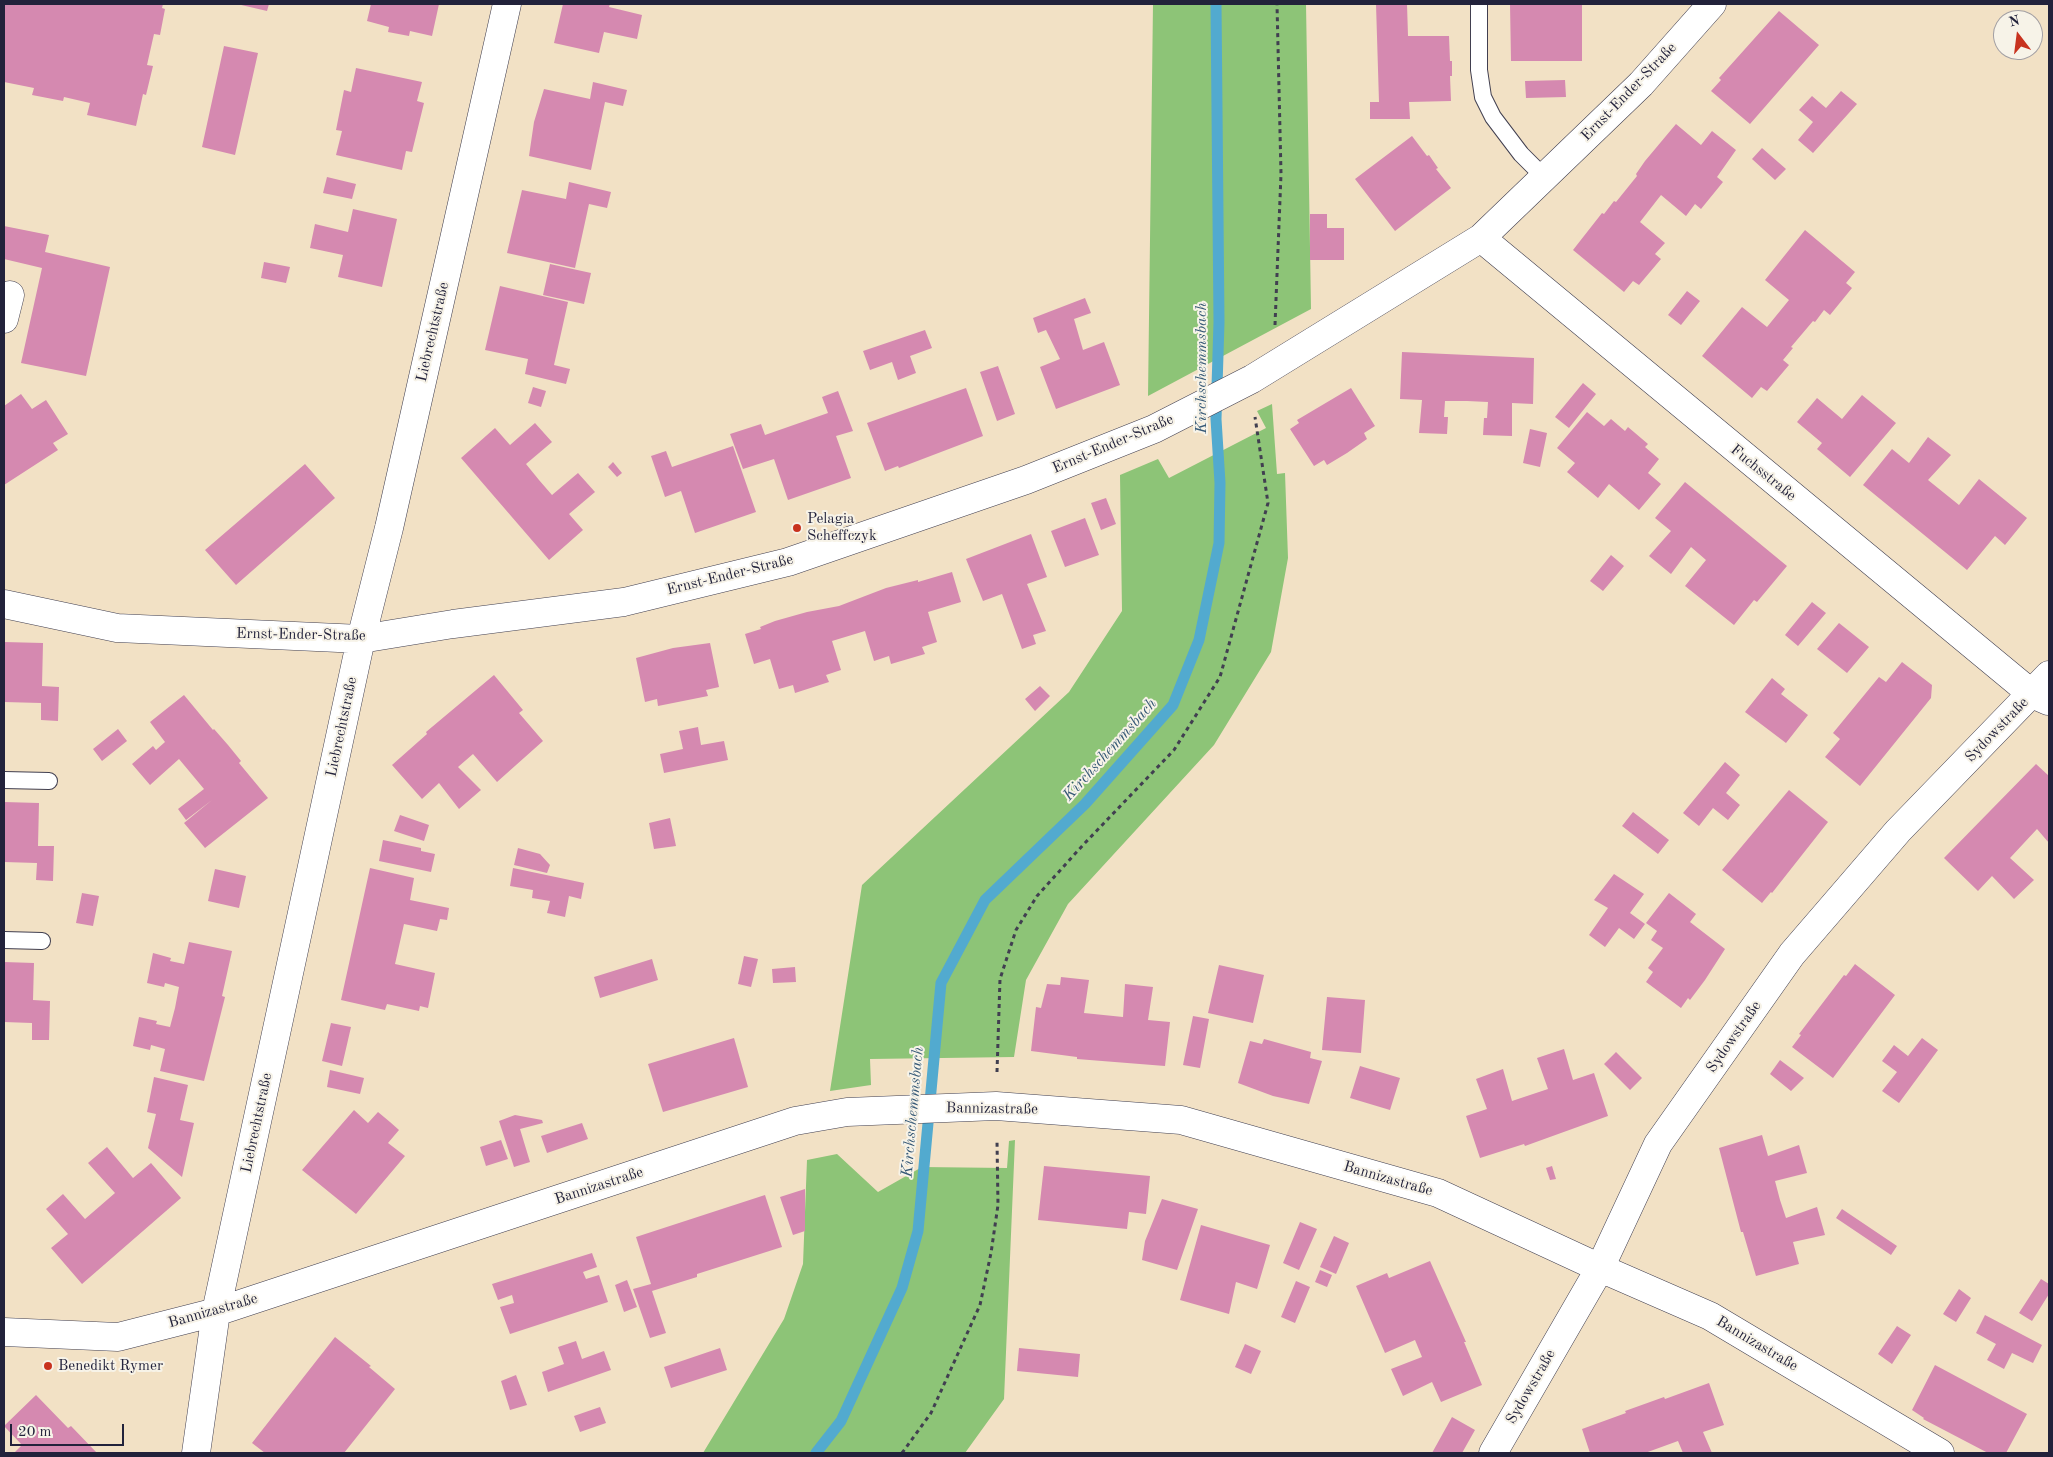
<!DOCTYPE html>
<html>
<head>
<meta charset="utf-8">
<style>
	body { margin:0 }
	#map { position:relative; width:2053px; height:1457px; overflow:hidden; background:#f2e1c5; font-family:"Old Standard TT",serif }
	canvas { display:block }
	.frame { position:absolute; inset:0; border:5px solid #22223b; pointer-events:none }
	.north { position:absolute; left:1993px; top:10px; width:50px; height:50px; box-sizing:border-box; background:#f7f3e8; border:1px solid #a29fa3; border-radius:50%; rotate:345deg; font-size:14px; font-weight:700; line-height:20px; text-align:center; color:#22223b }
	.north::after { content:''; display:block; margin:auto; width:18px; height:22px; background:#c8321e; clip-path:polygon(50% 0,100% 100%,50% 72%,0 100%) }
	.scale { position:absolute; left:10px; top:1424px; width:114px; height:22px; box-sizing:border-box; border:2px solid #22223b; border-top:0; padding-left:6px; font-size:15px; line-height:18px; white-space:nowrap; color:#22223b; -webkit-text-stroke:4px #f7f3e8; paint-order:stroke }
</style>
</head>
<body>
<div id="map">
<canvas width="2053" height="1457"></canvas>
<div class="frame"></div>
<div class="north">N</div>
<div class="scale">20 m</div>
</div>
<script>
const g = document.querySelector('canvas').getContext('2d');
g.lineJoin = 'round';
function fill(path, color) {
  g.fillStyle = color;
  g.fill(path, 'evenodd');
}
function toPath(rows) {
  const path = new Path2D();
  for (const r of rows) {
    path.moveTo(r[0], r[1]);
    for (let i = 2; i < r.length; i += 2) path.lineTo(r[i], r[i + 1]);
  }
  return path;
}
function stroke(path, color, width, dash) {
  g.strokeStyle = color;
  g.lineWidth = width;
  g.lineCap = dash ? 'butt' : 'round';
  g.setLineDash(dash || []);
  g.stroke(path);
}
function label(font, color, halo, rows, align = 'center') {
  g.font = font + ' "Old Standard TT",serif';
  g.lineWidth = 4;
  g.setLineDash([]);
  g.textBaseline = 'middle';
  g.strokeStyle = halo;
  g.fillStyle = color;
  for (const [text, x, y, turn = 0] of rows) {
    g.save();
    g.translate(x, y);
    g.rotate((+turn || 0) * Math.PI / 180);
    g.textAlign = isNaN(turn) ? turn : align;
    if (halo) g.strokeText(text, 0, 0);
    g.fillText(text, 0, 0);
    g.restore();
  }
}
const green = toPath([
	[1153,4,1306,4,1311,309,1148,396],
	[1272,404,1277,474,1285,473,1288,558,1271,652,1214,745,1068,904,1026,980,1014,1057,870,1059,871,1085,830,1091,862,885,1069,692,1122,611,1120,475,1158,459,1169,478,1266,428,1257,411],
	[1015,1140,1004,1399,965,1453,703,1453,784,1319,803,1264,807,1160,837,1154,878,1192,922,1167,1007,1168,1009,1141]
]);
const stream = toPath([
	[816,1453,841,1421,902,1288,918,1231,941,983,985,900,1085,804,1173,705,1199,640,1219,543,1220,483,1216,419,1219,322,1216,4]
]);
const building = toPath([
	[4,4,163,4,162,8,165,9,160,35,154,34,147,65,153,66,146,95,143,94,136,126,87,115,90,103,64,97,63,101,32,95,34,88,4,82],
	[237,4,269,4,267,11],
	[371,4,439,4,432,36,410,31,409,36,388,32,389,27,367,21],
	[563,4,610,4,609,7,642,15,637,39,604,32,599,53,554,43],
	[1376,4,1407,4,1408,36,1449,36,1450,61,1452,61,1452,76,1450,76,1451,101,1409,102,1410,119,1370,119,1370,102,1379,102],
	[1510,4,1582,4,1582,61,1511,61],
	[1779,11,1819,45,1750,124,1711,91,1721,80,1719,78],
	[224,46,258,53,235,155,202,147],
	[356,68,422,82,417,101,424,103,412,152,406,151,402,170,336,155,342,131,336,130,344,90,351,92],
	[1565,80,1566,97,1526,98,1525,81],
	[593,82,627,90,623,106,605,102,591,170,529,156,534,122,544,89,590,99],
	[1841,91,1857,104,1813,153,1798,140,1813,122,1799,110,1812,96,1826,108],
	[1676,124,1701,145,1712,131,1736,150,1717,177,1723,182,1701,209,1695,204,1686,216,1661,195,1640,222,1665,243,1655,254,1661,259,1639,285,1633,281,1624,292,1573,250,1602,213,1604,214,1614,201,1616,202,1637,176,1636,174,1645,161],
	[1412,136,1427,156,1429,155,1438,168,1436,169,1451,188,1395,231,1355,179],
	[1762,148,1786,169,1775,180,1752,159],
	[327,177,356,184,352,199,323,193],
	[569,182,611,192,607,208,589,204,575,268,507,253,522,190,566,199],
	[353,209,397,219,382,287,338,277,343,255,310,248,315,224,348,232],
	[1310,214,1327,214,1327,228,1344,228,1344,260,1310,260],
	[4,226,49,235,45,252,110,267,86,376,21,363,42,268,4,259],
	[1805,230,1855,272,1846,283,1852,288,1830,315,1824,310,1815,322,1813,321,1791,347,1793,348,1783,360,1789,365,1767,391,1761,387,1752,398,1702,356,1742,307,1767,327,1789,300,1765,280],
	[264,262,290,267,286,283,261,278],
	[550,264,591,273,584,304,543,295],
	[500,286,568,302,554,365,570,369,566,384,525,374,528,359,485,350],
	[1687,291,1700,301,1681,325,1668,315],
	[1085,298,1091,313,1074,319,1083,350,1104,342,1120,385,1056,409,1040,367,1060,359,1046,330,1038,333,1033,318],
	[925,330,932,348,910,356,916,373,898,380,892,362,870,370,863,351],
	[1402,352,1534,358,1533,404,1512,403,1512,436,1483,435,1484,418,1487,418,1488,402,1467,401,1445,401,1444,417,1448,417,1447,434,1419,433,1422,400,1400,399],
	[998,366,1015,414,997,421,980,372],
	[1583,383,1596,394,1569,428,1555,417],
	[533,387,546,391,541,407,528,403],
	[966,388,983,436,899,468,898,466,885,471,867,423],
	[1351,388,1375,426,1364,433,1367,439,1347,453,1327,465,1324,460,1314,466,1290,429,1299,423,1297,420],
	[838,391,853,431,836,436,851,478,788,500,774,459,743,469,730,434,761,424,765,435,828,413,822,397],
	[21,394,32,409,46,400,68,434,53,443,58,450,4,485,4,406],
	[1862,395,1896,423,1850,477,1817,449,1822,443,1797,422,1817,398,1842,419],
	[1587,412,1604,426,1611,419,1625,431,1628,427,1648,444,1645,447,1659,459,1648,473,1661,484,1639,510,1609,484,1598,498,1567,472,1575,463,1557,448],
	[535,423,552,442,526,464,539,480,552,495,578,473,595,492,569,514,583,530,549,560,461,458,495,428,510,445],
	[1530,429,1547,433,1540,467,1523,463],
	[1928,437,1951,455,1928,480,1959,505,1979,479,2027,518,2005,545,1995,536,1967,570,1863,485,1892,449,1909,463],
	[733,446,756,512,695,533,681,491,665,497,651,456,666,451,672,467],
	[613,462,622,473,617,477,608,467],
	[305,464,335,498,236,585,205,550],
	[1685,482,1787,566,1757,602,1754,600,1734,625,1685,586,1706,560,1691,547,1671,574,1649,556,1671,531,1655,518],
	[1106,498,1116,524,1101,530,1091,503],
	[1085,518,1099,555,1065,567,1051,531],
	[1031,534,1047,577,1027,584,1046,631,1033,635,1036,644,1022,649,1002,594,983,601,966,559],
	[1611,555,1624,566,1603,591,1590,581],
	[952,572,961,602,928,612,937,642,922,647,925,654,891,664,889,656,874,661,865,631,832,641,841,670,826,675,829,682,795,693,793,685,779,689,770,659,754,664,745,634,761,629,760,627,775,621,807,612,839,606,886,588,918,580,918,582],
	[1812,602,1826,613,1798,646,1785,635],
	[1839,623,1869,647,1847,673,1817,649],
	[4,642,43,643,42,686,59,687,58,721,41,720,41,703,4,702],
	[710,643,719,687,706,690,708,696,658,706,657,699,645,702,636,658,673,648],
	[1902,662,1932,685,1931,698,1860,786,1825,757,1840,739,1833,733,1879,677,1886,682],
	[494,675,523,710,519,713,543,741,497,782,473,754,458,767,481,790,459,809,439,783,422,799,392,765,427,734,426,732],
	[1772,678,1785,689,1781,694,1808,715,1786,743,1745,712],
	[1040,686,1050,696,1035,711,1025,699],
	[184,695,213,730,214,729,228,745,241,761,239,763,268,798,205,848,184,823,212,800,186,820,178,809,204,789,179,759,150,785,132,764,153,746,156,750,165,742,150,722],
	[698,727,701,745,724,741,728,760,664,773,660,754,683,749,679,731],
	[118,729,127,741,102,761,93,749],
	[1725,762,1740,775,1726,793,1740,805,1728,820,1713,808,1699,826,1683,813],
	[2036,764,2049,776,2049,843,2037,829,2010,858,2034,880,2014,899,1992,876,1978,891,1944,858],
	[1789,790,1828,822,1772,893,1771,892,1762,903,1722,870],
	[4,802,39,803,38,846,54,846,53,881,36,880,37,863,4,862],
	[1633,812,1669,840,1658,854,1622,826],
	[400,815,429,825,424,841,394,831],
	[670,818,676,846,654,849,649,823],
	[383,840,421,848,421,851,435,854,431,872,379,861],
	[518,848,540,854,550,865,547,873,514,865],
	[370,868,414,878,410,900,449,908,447,920,440,919,437,931,404,924,395,964,435,973,428,1008,420,1006,419,1011,387,1004,385,1010,341,1000],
	[513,868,584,883,581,899,569,896,565,917,547,913,550,901,532,898,533,890,510,886],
	[215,869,246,876,239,908,208,901],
	[1614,874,1644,894,1630,913,1645,924,1634,939,1619,928,1605,947,1589,935,1608,908,1594,900],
	[82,893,99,896,93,926,76,923],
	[1669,893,1696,914,1690,922,1725,949,1705,980,1690,1000,1688,998,1681,1008,1646,982,1653,972,1648,968,1663,948,1651,940,1657,931,1646,923],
	[189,942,232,951,222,996,225,997,204,1081,160,1071,165,1049,151,1045,150,1050,133,1046,139,1017,157,1021,156,1024,170,1027,175,1008,179,987,165,983,164,987,147,983,153,953,171,958,170,961,184,964],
	[744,956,758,959,751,987,738,984],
	[652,959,658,980,600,998,594,977],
	[4,962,34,963,33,1000,50,1001,49,1040,32,1040,32,1023,4,1022],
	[1855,964,1895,995,1833,1078,1792,1047,1801,1035,1799,1034,1844,975,1846,976],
	[1219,965,1264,975,1253,1023,1208,1013],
	[795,967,796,982,773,983,772,969],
	[1061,977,1089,980,1084,1013,1123,1017,1125,984,1153,987,1148,1020,1170,1022,1165,1066,1077,1059,1077,1057,1031,1051,1036,1007,1041,1008,1047,984,1060,985],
	[1327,997,1365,1000,1361,1053,1322,1050],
	[1193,1016,1209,1019,1200,1068,1183,1065],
	[331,1023,351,1027,342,1066,322,1061],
	[734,1038,748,1087,663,1112,648,1064],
	[1922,1038,1938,1050,1899,1103,1882,1091,1897,1072,1882,1061,1894,1045,1908,1056],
	[1264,1039,1311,1052,1310,1058,1322,1061,1309,1104,1273,1096,1238,1083,1250,1041,1262,1044],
	[1564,1049,1573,1080,1594,1073,1608,1116,1525,1146,1524,1144,1480,1158,1466,1116,1487,1109,1476,1079,1503,1069,1512,1101,1548,1089,1537,1058],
	[1616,1052,1642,1078,1630,1090,1604,1064],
	[1780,1060,1804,1078,1791,1091,1770,1074],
	[1360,1066,1400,1078,1390,1110,1350,1098],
	[330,1070,364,1078,360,1094,327,1087],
	[154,1077,188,1085,180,1120,194,1123,182,1177,148,1148,156,1114,147,1112],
	[354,1110,368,1123,378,1112,390,1122,399,1130,388,1143,405,1156,356,1214,302,1170],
	[515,1115,542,1120,543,1123,520,1129,530,1162,514,1167,499,1121],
	[582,1123,588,1139,547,1153,541,1136],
	[1762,1135,1768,1156,1799,1145,1807,1173,1775,1181,1780,1200,1786,1218,1817,1207,1825,1235,1793,1242,1799,1264,1756,1276,1743,1232,1741,1232,1719,1148],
	[501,1140,508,1159,486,1166,480,1147],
	[107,1147,133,1178,151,1163,181,1198,82,1284,51,1248,68,1234,46,1209,63,1194,85,1219,115,1193,88,1163],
	[1044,1166,1150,1176,1146,1214,1129,1212,1127,1229,1038,1220],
	[1552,1166,1556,1179,1550,1180,1546,1168],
	[805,1189,805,1231,793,1235,780,1197],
	[765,1195,782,1247,697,1274,697,1277,652,1291,666,1333,650,1338,633,1289,651,1284,636,1237],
	[1162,1199,1198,1209,1177,1270,1142,1260,1145,1241],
	[1842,1209,1897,1246,1891,1255,1836,1218],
	[1300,1222,1317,1229,1299,1270,1283,1263],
	[1201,1225,1270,1245,1257,1289,1236,1282,1229,1314,1180,1300],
	[1334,1236,1349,1243,1336,1274,1320,1267],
	[592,1253,597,1267,583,1272,586,1279,599,1275,608,1302,510,1334,500,1307,514,1303,512,1295,498,1300,492,1284],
	[1430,1261,1466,1342,1464,1342,1482,1385,1441,1402,1432,1382,1403,1396,1391,1369,1422,1357,1415,1340,1385,1353,1356,1286,1387,1273,1389,1278],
	[1320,1270,1332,1275,1327,1287,1315,1282],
	[2041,1279,2049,1284,2049,1294,2032,1321,2019,1313],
	[627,1280,637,1307,624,1312,615,1285],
	[1296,1281,1310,1287,1295,1323,1281,1317],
	[1959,1289,1971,1298,1956,1322,1943,1314],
	[1985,1315,2042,1345,2033,1363,2012,1353,2004,1369,1987,1360,1996,1344,1976,1333],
	[1897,1326,1911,1335,1892,1364,1878,1354],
	[335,1337,371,1366,369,1367,395,1389,344,1453,304,1453,302,1452,301,1453,265,1453,252,1443],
	[576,1341,582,1359,604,1351,611,1370,548,1392,542,1372,564,1364,558,1347],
	[1245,1344,1261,1351,1251,1374,1235,1367],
	[720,1348,727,1370,671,1388,664,1367],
	[1019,1348,1080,1354,1078,1377,1017,1371],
	[1935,1365,2027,1414,2006,1453,1988,1453,1923,1419,1924,1418,1912,1410],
	[516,1375,527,1405,510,1410,501,1381],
	[1709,1383,1724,1425,1703,1432,1712,1453,1683,1453,1678,1441,1645,1453,1590,1453,1582,1429,1626,1413,1625,1411,1664,1397,1665,1399],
	[36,1395,68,1428,71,1426,97,1453,14,1453,22,1445,4,1426],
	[600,1407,606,1423,580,1432,574,1416],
	[1452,1417,1475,1430,1462,1453,1432,1453]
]);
const path = toPath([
	[1275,325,1281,174,1277,4],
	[997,1072,1000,979,1016,930,1037,896,1083,845,1174,750,1220,677,1268,503,1255,417],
	[902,1453,931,1413,980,1305,991,1253,998,1205,997,1141]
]);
const service = toPath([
	[1479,4,1479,70,1483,97,1493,117,1521,154,1544,177],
	[4,780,49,781],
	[4,940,42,941]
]);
const minor = toPath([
	[1481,238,2032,694,2048,701],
	[4,319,10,295],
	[4,604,117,628,361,639,453,624,624,602,788,562,1026,480,1154,429,1252,379,1481,238,1641,84,1712,4],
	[4,1332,118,1337,216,1312,795,1121,847,1112,996,1106,1181,1120,1438,1193,1600,1268,1710,1316,1940,1453],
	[196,1453,216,1312,361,639,389,528,507,4],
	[1493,1453,1600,1268,1658,1144,1792,954,1898,831,2049,675]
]);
const markers = [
	[797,528,5,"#c8321e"],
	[48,1366,5,"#c8321e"]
];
const streetNames = [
	["Ernst-Ender-Straße",1629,92,-46],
	["Liebrechtstraße",433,332,-77],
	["Ernst-Ender-Straße",1113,444,-23],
	["Fuchsstraße",1763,473,39],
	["Ernst-Ender-Straße",730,575,-14],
	["Ernst-Ender-Straße",301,635,1],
	["Liebrechtstraße",342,727,-78],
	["Sydowstraße",1997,730,-46],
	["Sydowstraße",1734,1037,-55],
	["Bannizastraße",992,1109,1],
	["Liebrechtstraße",257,1123,-78],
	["Bannizastraße",1388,1179,16],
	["Bannizastraße",599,1186,-18],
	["Bannizastraße",213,1311,-16],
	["Bannizastraße",1757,1344,31],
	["Sydowstraße",1531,1387,-60]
];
const poiNames = [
	["Pelagia",807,519],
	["Scheffczyk",807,536],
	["Benedikt Rymer",58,1366]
];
const waterNames = [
	["Kirchschemmsbach",1202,368,-90],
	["Kirchschemmsbach",1110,750,-48],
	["Kirchschemmsbach",913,1112,-85]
];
fill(green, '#8dc477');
stroke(stream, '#52aacf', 11);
fill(building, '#d589b0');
stroke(service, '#413f50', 18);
stroke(minor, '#413f50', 29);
stroke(path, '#413f50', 3, [4, 4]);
stroke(service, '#fff', 16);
stroke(minor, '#fff', 28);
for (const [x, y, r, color] of markers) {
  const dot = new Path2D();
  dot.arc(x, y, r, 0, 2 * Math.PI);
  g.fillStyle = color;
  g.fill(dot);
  stroke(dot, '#f7f3e8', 2);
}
label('15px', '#22223b', '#f7f3e8', streetNames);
label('15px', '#22223b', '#f7f3e8', poiNames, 'left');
label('italic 16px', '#355876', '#f7f3e8', waterNames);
</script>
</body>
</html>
